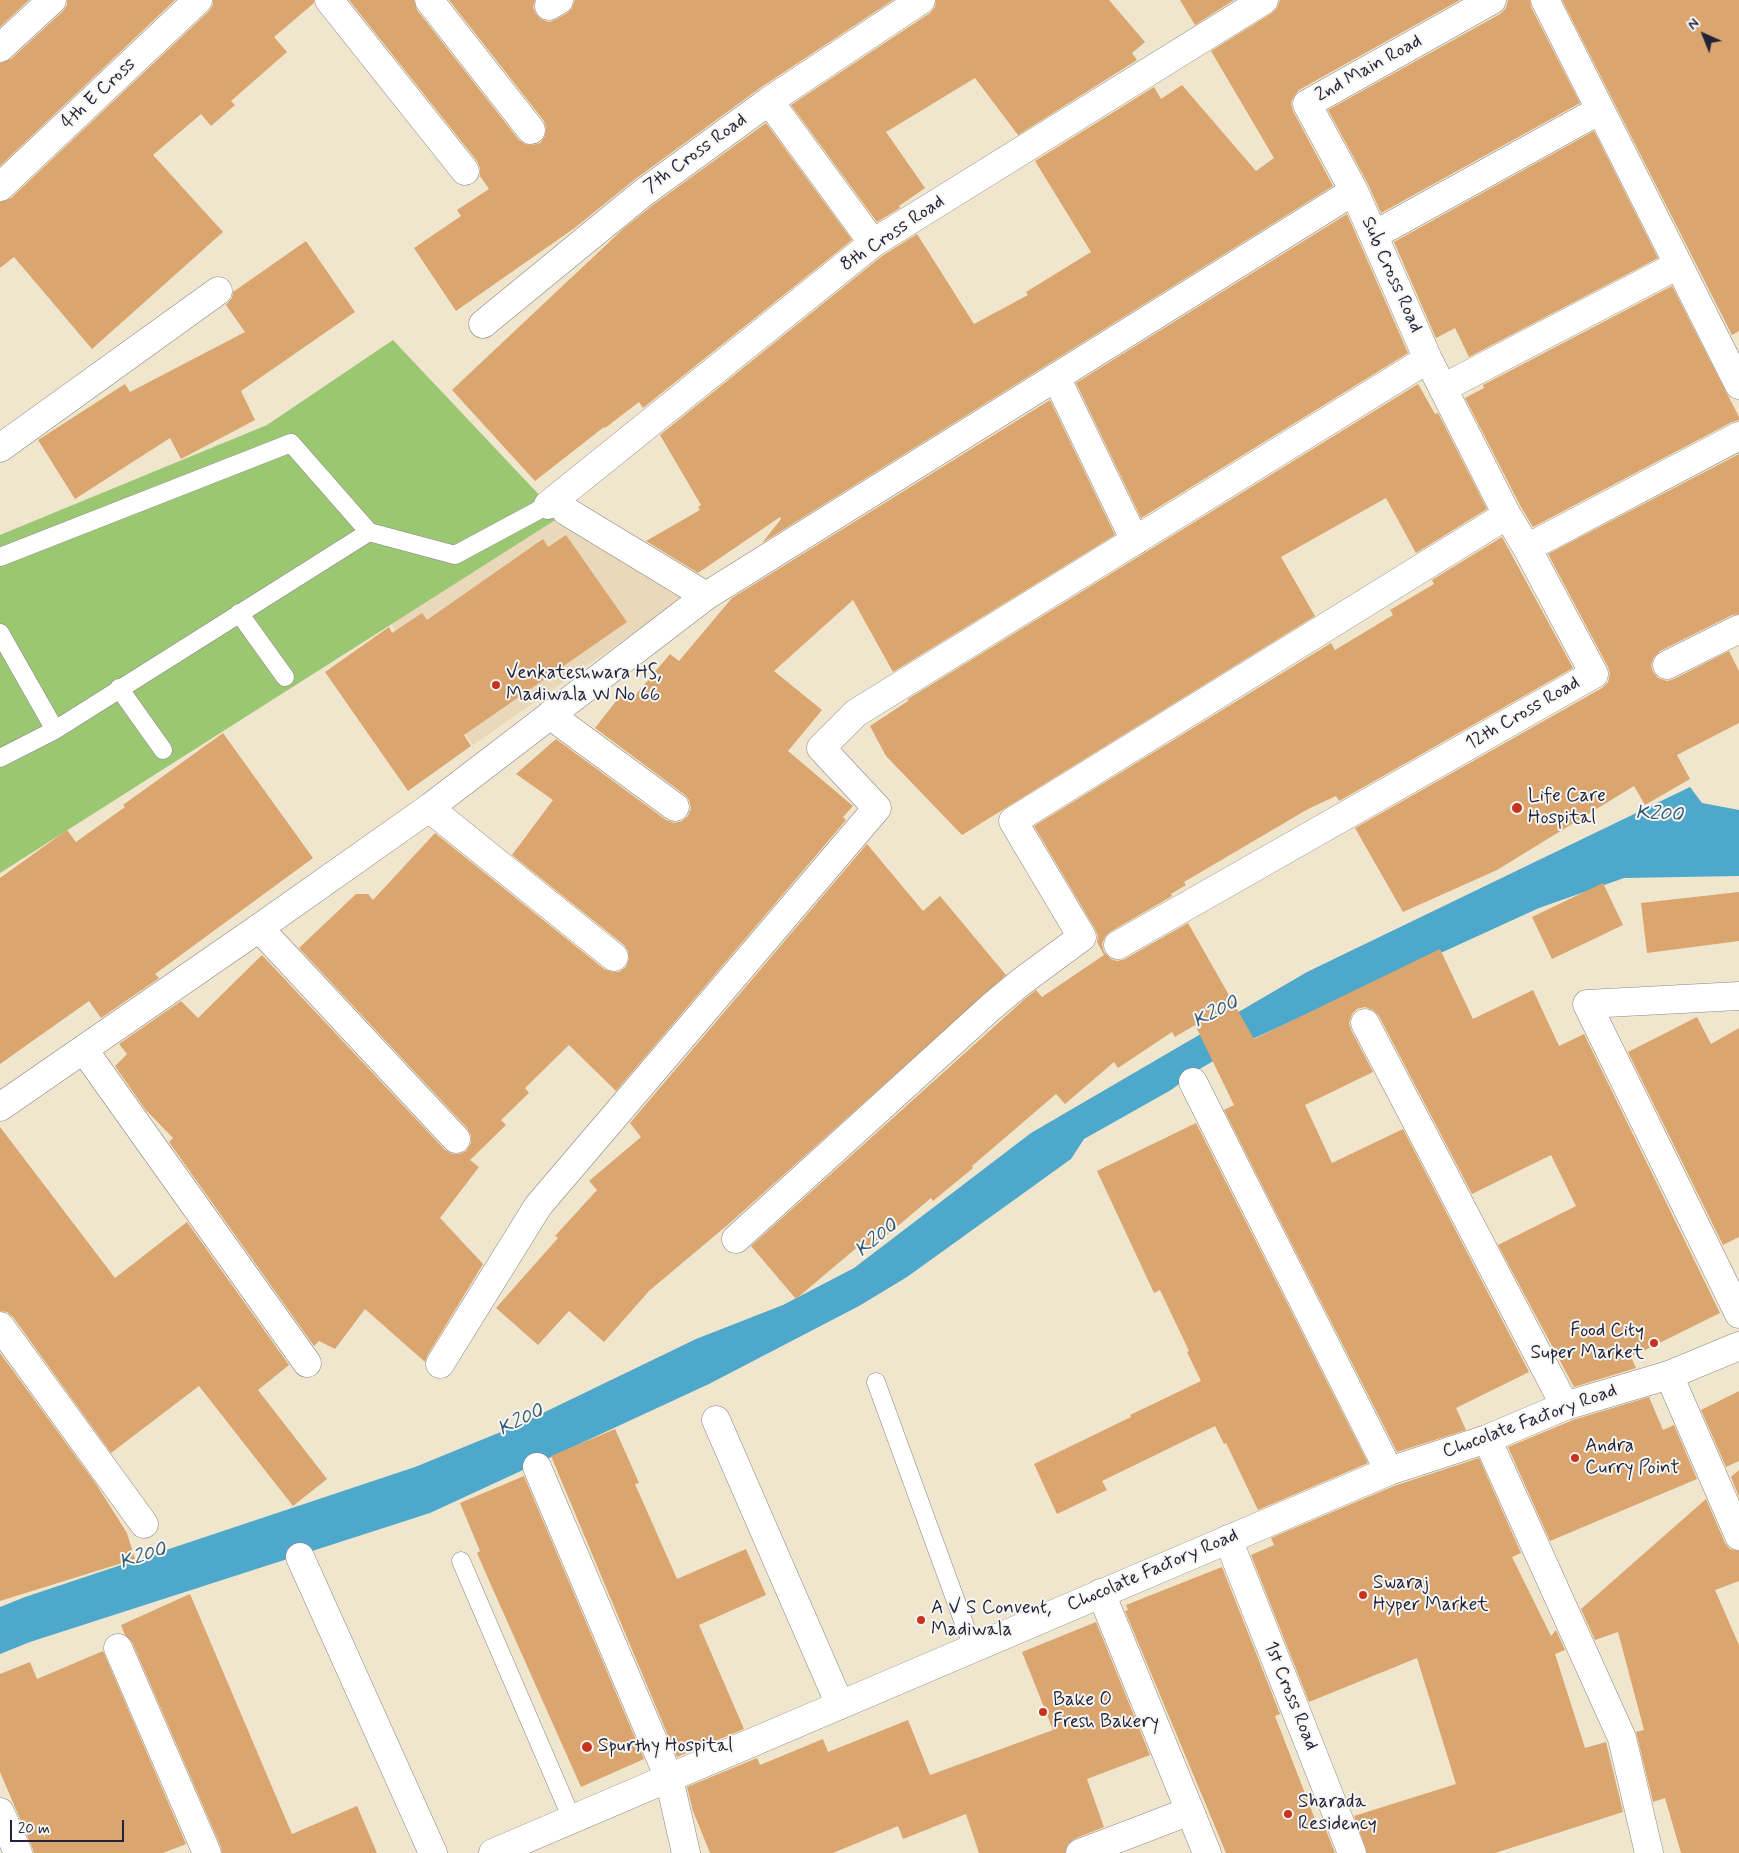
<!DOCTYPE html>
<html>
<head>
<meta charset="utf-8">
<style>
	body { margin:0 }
	#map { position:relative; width:1739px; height:1853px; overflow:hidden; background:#f0e6cd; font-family:Mynerve,sans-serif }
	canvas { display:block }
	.north { position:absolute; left:1679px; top:10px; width:50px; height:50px; -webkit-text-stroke:4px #f6f6f2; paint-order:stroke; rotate:316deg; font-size:14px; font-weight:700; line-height:20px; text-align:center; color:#22223b }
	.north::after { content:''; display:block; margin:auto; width:18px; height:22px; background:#22223b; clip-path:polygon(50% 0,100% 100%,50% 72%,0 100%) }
	.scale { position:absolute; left:10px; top:1820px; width:114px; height:22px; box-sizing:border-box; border:2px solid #22223b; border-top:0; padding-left:6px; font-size:15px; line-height:18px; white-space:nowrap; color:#22223b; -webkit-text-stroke:4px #f6f6f2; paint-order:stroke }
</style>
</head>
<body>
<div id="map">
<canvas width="1739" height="1853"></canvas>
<div class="north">N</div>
<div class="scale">20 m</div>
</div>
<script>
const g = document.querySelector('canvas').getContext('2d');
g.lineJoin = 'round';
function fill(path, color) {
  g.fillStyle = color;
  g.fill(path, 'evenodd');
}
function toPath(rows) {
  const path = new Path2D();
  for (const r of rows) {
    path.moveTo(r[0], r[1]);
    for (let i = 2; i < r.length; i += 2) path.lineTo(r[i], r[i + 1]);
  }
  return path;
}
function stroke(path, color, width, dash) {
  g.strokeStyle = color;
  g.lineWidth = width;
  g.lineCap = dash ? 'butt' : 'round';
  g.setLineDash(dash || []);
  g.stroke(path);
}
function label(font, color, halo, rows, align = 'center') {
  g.font = font + ' Mynerve,sans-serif';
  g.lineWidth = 4;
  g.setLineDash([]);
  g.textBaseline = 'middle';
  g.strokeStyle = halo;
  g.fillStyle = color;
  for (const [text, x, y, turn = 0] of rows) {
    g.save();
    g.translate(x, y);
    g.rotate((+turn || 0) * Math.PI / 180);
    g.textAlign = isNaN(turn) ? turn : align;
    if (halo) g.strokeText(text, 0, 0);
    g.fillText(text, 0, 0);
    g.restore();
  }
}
const built = toPath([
	[560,517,690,594,473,745,391,624]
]);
const green = toPath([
	[393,340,560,517,0,873,0,535,267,425]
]);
const water = toPath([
	[1690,787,1702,803,1739,810,1739,876,1624,878,1539,908,1246,1042,1198,1070,1171,1090,1084,1139,1071,1159,907,1277,859,1306,709,1384,430,1513,30,1642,0,1654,0,1607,25,1597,415,1467,518,1425,696,1339,783,1305,854,1268,1031,1133,1307,972]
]);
const building = toPath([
	[0,0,29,0,0,27],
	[67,0,175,0,0,166,0,63,11,59,63,11,67,5],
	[213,0,314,0,314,3,274,37,287,52,231,101,235,105,211,126,201,114,153,155,223,232,92,349,14,257,0,268,0,202,11,198,209,11,213,5],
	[349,0,414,0,417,10,519,140,525,144,533,145,540,143,545,136,546,128,544,121,449,0,535,0,533,7,536,14,541,19,549,22,557,19,567,13,572,8,575,0,893,0,760,88,634,180,576,227,456,311,414,248,461,216,457,210,489,189,480,176,480,168,477,161],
	[936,0,1109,0,1145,42,1132,53,1137,60,1018,135,975,78,886,132,925,188,899,206,900,208,877,222,791,105,930,13,935,7],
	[1180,0,1234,0,1195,25],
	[1280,0,1460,0,1299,90,1294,96,1291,103,1293,111,1333,186,762,543,781,519,780,517,698,573,646,541,700,510,698,507,701,505,660,435,882,256,917,234,974,324,1028,295,1026,292,1091,252,1035,161,1154,87,1161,99,1182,85,1256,171,1274,158,1211,51,1272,13,1277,8],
	[1508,0,1530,0,1531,7,1580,103,1381,213,1368,184,1328,110,1500,14,1506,8],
	[1562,0,1739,0,1739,331,1732,335],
	[766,123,852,240,643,408,639,402,605,428,604,427,535,481,452,390,623,229,653,205],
	[1594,131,1658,258,1469,357,1455,328,1436,338,1394,242],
	[1347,214,1408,353,1141,518,1076,383],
	[306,241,355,312,241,391,255,420,181,459,170,438,75,499,38,440,125,384,130,392,245,332,226,305,232,298,233,292],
	[1672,286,1739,417,1739,420,1732,422,1533,527,1521,507,1465,398,1484,388,1483,385],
	[1418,384,1435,414,1438,413,1487,509,1416,553,1386,498,1281,557,1315,616,962,835,886,756,870,726,908,701,908,699],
	[1050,400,1115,535,893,672,853,600,774,671,822,710,788,751,853,806,843,817,846,820,616,1091,569,1045,525,1088,529,1093,501,1120,506,1125,470,1160,479,1167,440,1218,483,1264,427,1356,425,1362,365,1309,335,1349,319,1341,314,1346,169,1142,173,1138,145,1109,115,1066,127,1054,119,1044,181,1001,198,1018,262,955,445,1150,452,1154,459,1154,466,1151,471,1143,471,1135,467,1128,299,948,356,894,368,894,373,900,435,833,604,969,612,972,619,972,626,967,629,959,628,951,624,945,512,855,553,800,516,774,556,739,666,820,674,823,682,821,688,816,691,808,689,800,685,795,595,728,624,691,633,698,670,654,679,661,732,598],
	[1739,454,1739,614,1732,615,1660,651,1654,657,1651,665,1653,672,1658,678,1667,681,1674,679,1729,651,1739,671,1739,723,1677,755,1690,779,1645,805,1634,786,1497,870,1403,912,1355,828,1602,688,1608,682,1610,674,1608,667,1548,554],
	[566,535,627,622,464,735,471,746,408,791,325,672,389,627,392,633,422,613,427,620,543,539,548,547],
	[1502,537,1573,668,1339,801,1336,796,1308,809,1184,882,1186,885,1171,894,1172,896,1110,932,1105,937,1102,944,1104,952,1111,959,1117,961,1125,959,1188,923,1254,1039,1440,949,1473,1019,1533,990,1559,1046,1584,1034,1720,1313,1631,1357,1636,1368,1574,1387,1498,1245,1576,1206,1551,1155,1472,1194,1379,1016,1373,1010,1365,1007,1357,1009,1352,1014,1349,1023,1351,1030,1373,1072,1305,1105,1332,1163,1403,1129,1529,1372,1456,1408,1466,1430,1397,1452,1224,1110,1234,1105,1195,1025,1175,1037,1172,1032,1118,1068,1114,1062,1065,1104,1056,1094,972,1166,973,1168,933,1201,931,1198,868,1251,861,1244,796,1299,751,1246,1026,998,1036,990,1042,997,1104,955,1097,942,1098,936,1095,929,1034,826,1331,643,1335,650,1393,615,1390,610,1434,584,1432,580],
	[223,733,313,858,155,974,159,978,101,1018,89,1001,0,1064,0,878,67,830,76,842,125,807,123,805],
	[867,844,923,911,940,896,1006,975,731,1222,649,1291,604,1342,569,1311,538,1345,496,1308,558,1238,555,1236,597,1190,589,1181,641,1137,630,1123],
	[1603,883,1623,925,1552,959,1532,917],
	[1739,892,1739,941,1647,953,1641,903],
	[1697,1017,1711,1044,1739,1028,1739,1237,1723,1245,1628,1052],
	[1196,1123,1368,1463,1258,1510,1226,1443,1224,1444,1215,1426,1102,1481,1107,1490,1057,1514,1034,1464,1131,1417,1130,1415,1201,1381,1187,1352,1189,1351,1160,1290,1154,1293,1097,1171],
	[0,1127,115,1278,187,1222,289,1365,258,1390,327,1479,293,1506,199,1386,111,1453,13,1317,7,1312,0,1311],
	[0,1353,96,1484,127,1533,135,1559,0,1601],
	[1739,1391,1739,1461,1726,1467,1701,1410],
	[1649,1397,1663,1430,1674,1425,1697,1479,1550,1541,1508,1447,1573,1420],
	[615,1429,639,1483,635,1484,677,1579,746,1549,766,1595,699,1625,744,1729,677,1757,551,1456],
	[1479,1458,1521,1553,1512,1557,1551,1636,1556,1630,1565,1650,1555,1654,1585,1748,1606,1742,1623,1812,1495,1853,1367,1853,1354,1816,1456,1784,1417,1658,1309,1702,1251,1555,1274,1545,1271,1538,1394,1486],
	[1739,1470,1739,1497,1731,1477],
	[524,1476,644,1759,581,1787,491,1585,477,1553,480,1551,460,1503],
	[1706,1499,1725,1543,1730,1549,1739,1551,1739,1581,1715,1590,1739,1645,1739,1853,1681,1853,1665,1798,1653,1802,1636,1732,1644,1730,1618,1632,1595,1640,1581,1609],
	[1222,1567,1280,1714,1275,1716,1318,1827,1324,1825,1335,1853,1226,1853,1125,1611,1128,1610,1126,1605],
	[190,1594,292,1834,357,1806,377,1853,222,1853,221,1847,132,1642,125,1635,121,1625],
	[1096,1622,1150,1755,1087,1779,1104,1827,1074,1839,1068,1844,1065,1853,979,1853,966,1814,903,1839,898,1826,833,1853,710,1853,693,1811,687,1787,757,1758,760,1765,823,1739,828,1752,908,1720,930,1775,1053,1730,1022,1652],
	[103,1651,186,1844,163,1853,34,1853,32,1847,0,1772,0,1674,30,1662,37,1679]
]);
const service = toPath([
	[0,557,291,443,369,532],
	[239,613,285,677],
	[0,633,55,730],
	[119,688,163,750],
	[0,758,55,730,369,532,455,555,548,505],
	[876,1382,973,1648],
	[461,1561,572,1819]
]);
const minor = toPath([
	[329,0,465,171],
	[429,0,531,130],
	[1545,0,1739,385],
	[549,6,559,0],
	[0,48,52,0],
	[769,101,873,243],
	[0,187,198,0],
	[1374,235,1600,110],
	[483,324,643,193,769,101,921,0],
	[1056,377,1135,541],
	[1443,388,1678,265],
	[0,448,218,291],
	[556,499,566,511,706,596],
	[548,505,873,243,1264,0],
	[1527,548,1739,436],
	[1667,665,1739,629],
	[550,715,675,807],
	[429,808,614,957],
	[259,928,456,1139],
	[1118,945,1594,674,1527,548,1507,515,1428,359,1354,191,1307,104,1492,0],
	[1739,996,1587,1004,1739,1314],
	[1365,1023,1565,1406],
	[84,1050,307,1363],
	[1193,1082,1389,1471],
	[0,1107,259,928,429,808,706,596,1354,191],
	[736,1239,991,1007,1021,982,1082,937,1013,821,1507,515],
	[0,1326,144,1524],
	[440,1364,538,1206,877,808,821,748,856,713,1428,359],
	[1669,1375,1739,1536],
	[716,1420,840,1705],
	[1487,1439,1622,1738,1649,1853],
	[537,1467,669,1778,686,1853],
	[1228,1539,1352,1853],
	[300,1557,433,1853],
	[1101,1593,1207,1853],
	[118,1648,207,1853],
	[0,1812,18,1853],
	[1080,1853,1190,1811]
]);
const tertiary = toPath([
	[493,1853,1389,1471,1487,1439,1565,1406,1669,1375,1739,1346]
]);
const markers = [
	[496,685,5,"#c8321e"],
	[1517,808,6,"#c8321e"],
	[1654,1343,5,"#c8321e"],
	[1575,1458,5,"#c8321e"],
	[1363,1595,5,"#c8321e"],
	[921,1620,5,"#c8321e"],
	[1043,1712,5,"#c8321e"],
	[587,1747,6,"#c8321e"],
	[1288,1814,5,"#c8321e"]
];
const streetNames = [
	["2nd Main Road",1369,69,-29],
	["4th E Cross",99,94,-43],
	["7th Cross Road",696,154,-36],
	["8th Cross Road",893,234,-34],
	["Sub Cross Road",1391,275,66],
	["12th Cross Road",1523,714,-30],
	["Chocolate Factory Road",1530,1422,-20],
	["Chocolate Factory Road",1153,1571,-23],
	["1st Cross Road",1290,1696,68]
];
const poiNames = [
	["Venkateshwara HS,",506,674],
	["Madiwala W No 66",506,696],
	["Life Care",1528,797],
	["Hospital",1528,819],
	["Food City",1644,1332,"right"],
	["Super Market",1644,1354,"right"],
	["Andra",1585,1447],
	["Curry Point",1585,1469],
	["Swaraj",1373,1584],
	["Hyper Market",1373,1606],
	["A V S Convent,",931,1609],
	["Madiwala",931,1631],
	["Bake O",1053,1701],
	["Fresh Bakery",1053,1723],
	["Spurthy Hospital",598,1747],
	["Sharada",1298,1803],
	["Residency",1298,1825]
];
const waterNames = [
	["K200",1659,815,3],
	["K200",1216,1013,-27],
	["K200",877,1239,-39],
	["K200",521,1421,-26],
	["K200",143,1557,-18]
];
fill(built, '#ead8ba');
fill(green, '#9bc672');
fill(water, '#4ea8cb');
fill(building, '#daa56e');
stroke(service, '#898484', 19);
stroke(minor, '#898484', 29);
stroke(tertiary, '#898484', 29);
stroke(service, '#fff', 18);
stroke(minor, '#fff', 28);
stroke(tertiary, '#fff', 28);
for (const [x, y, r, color] of markers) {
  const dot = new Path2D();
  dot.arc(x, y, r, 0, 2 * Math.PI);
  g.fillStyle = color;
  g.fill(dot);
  stroke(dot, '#f6f6f2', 2);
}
label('19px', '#22223b', '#f6f6f2', streetNames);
label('19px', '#22223b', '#f6f6f2', poiNames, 'left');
label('italic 20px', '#345875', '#f6f6f2', waterNames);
</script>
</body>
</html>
